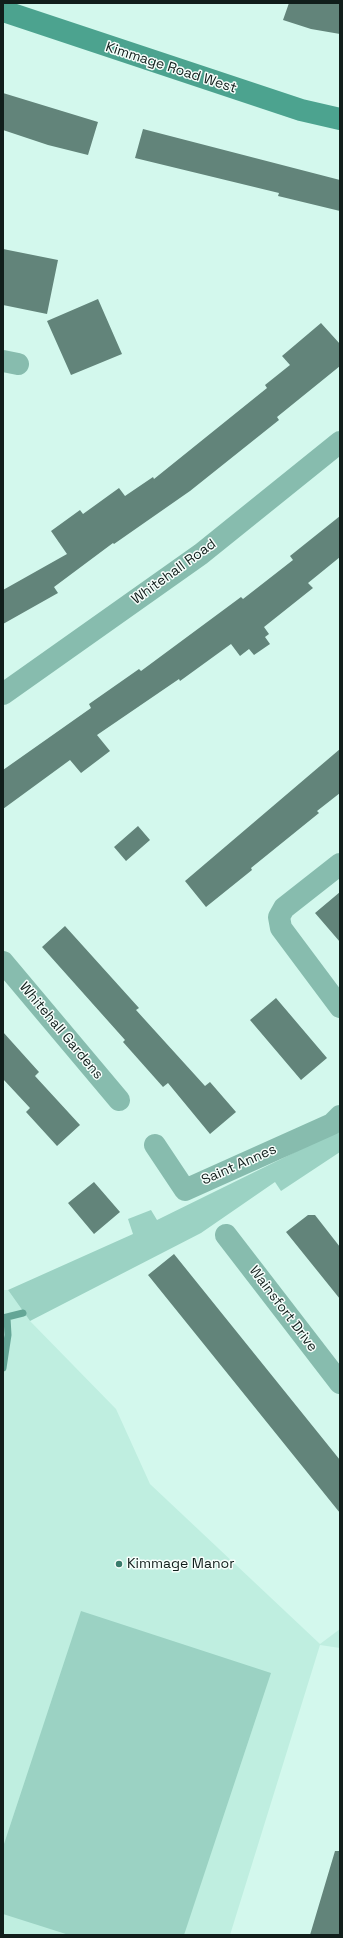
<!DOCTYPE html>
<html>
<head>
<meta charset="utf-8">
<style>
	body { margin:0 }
	#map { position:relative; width:343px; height:1938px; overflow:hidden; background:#d3f8ed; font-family:"Space Grotesk",sans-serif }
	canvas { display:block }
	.frame { position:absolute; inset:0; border:4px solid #111e1b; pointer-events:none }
</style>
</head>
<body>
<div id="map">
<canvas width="343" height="1938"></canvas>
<div class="frame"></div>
</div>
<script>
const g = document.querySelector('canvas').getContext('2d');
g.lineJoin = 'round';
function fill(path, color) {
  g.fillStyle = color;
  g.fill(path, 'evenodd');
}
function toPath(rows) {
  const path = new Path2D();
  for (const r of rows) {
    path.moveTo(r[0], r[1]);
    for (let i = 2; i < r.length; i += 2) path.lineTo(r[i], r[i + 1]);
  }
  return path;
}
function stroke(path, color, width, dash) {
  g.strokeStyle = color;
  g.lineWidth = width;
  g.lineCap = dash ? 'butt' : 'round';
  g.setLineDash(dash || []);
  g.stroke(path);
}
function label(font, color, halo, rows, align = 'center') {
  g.font = font + ' "Space Grotesk",sans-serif';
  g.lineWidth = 3;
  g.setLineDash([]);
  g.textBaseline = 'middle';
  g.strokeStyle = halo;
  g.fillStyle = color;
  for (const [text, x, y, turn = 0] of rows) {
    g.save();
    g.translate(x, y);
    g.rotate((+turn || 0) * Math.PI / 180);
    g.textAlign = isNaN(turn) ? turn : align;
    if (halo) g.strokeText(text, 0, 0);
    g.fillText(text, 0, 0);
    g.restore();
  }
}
const built = toPath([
	[3,1290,8,1290,30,1321,116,1409,150,1484,320,1644,340,1629,340,1648,320,1645,230,1935,3,1935]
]);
const green = toPath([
	[340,1130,340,1152,281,1191,275,1182,201,1233,30,1321,8,1290,133,1234,128,1219,151,1210,157,1220],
	[81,1611,271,1673,184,1935,69,1935,3,1914,3,1847]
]);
const stream = toPath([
	[3,1318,23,1313],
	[3,1368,8,1335,7,1318]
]);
const building = toPath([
	[289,3,340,3,340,34,311,29,283,20],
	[3,93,98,122,88,155,48,145,3,130],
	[143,129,340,180,340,211,278,196,279,193,135,158],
	[3,249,58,260,47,314,3,305],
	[98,299,122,354,71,375,47,321],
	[321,323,340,344,340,366,277,417,279,420,190,491,114,544,113,543,54,587,58,593,3,624,3,590,67,554,51,531,80,510,83,514,119,488,125,496,153,477,154,479,267,388,265,385,290,365,282,356],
	[340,516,340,557,308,583,313,588,264,627,269,634,265,637,270,644,254,655,249,649,240,656,231,644,180,681,179,679,97,735,110,751,81,773,70,760,3,809,3,770,91,708,89,704,139,669,141,671,241,597,243,599,293,560,290,556],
	[340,749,340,793,317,811,319,813,251,868,252,870,206,907,185,881],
	[138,826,150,840,126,861,114,847],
	[340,892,340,942,315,913],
	[65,926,139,1008,136,1010,205,1086,210,1082,236,1112,210,1134,168,1083,163,1087,123,1042,125,1040,42,947],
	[276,998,327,1058,301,1080,250,1020],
	[3,1032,39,1072,35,1076,80,1125,57,1146,26,1112,30,1108,3,1079],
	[94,1182,120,1212,94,1234,68,1203],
	[308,1215,315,1215,340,1247,340,1299,286,1232],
	[174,1254,340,1460,340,1513,148,1275],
	[335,1851,340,1851,340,1935,310,1935]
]);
const minor = toPath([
	[3,361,18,364],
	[340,864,284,908,279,917,281,928,340,1007],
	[3,962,119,1100],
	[155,1145,185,1190,332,1124,340,1116],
	[226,1235,340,1383]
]);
const tertiary = toPath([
	[3,694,201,554,340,442]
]);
const secondary = toPath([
	[3,11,301,110,340,119]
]);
const markers = [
	[119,1564,4,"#397b6b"]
];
const streetNames = [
	["Kimmage Road West",171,68,18],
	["Whitehall Road",174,572,-36],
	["Whitehall Gardens",61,1031,50],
	["Saint Annes",239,1165,-24],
	["Wainsfort Drive",283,1309,53]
];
const poiNames = [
	["Kimmage Manor",127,1564]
];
fill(built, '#bfeee0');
fill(green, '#9bd2c3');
stroke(stream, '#64a696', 7);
fill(building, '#62847a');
stroke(minor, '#87bcae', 22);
stroke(tertiary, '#87bcae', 22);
stroke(secondary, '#4ca38f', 22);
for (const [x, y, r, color] of markers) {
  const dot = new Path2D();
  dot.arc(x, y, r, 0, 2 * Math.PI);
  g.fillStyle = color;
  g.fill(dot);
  stroke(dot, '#f6fefb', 1.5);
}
label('14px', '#111e1b', '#f6fefb', streetNames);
label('14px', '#111e1b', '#f6fefb', poiNames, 'left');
</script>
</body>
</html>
